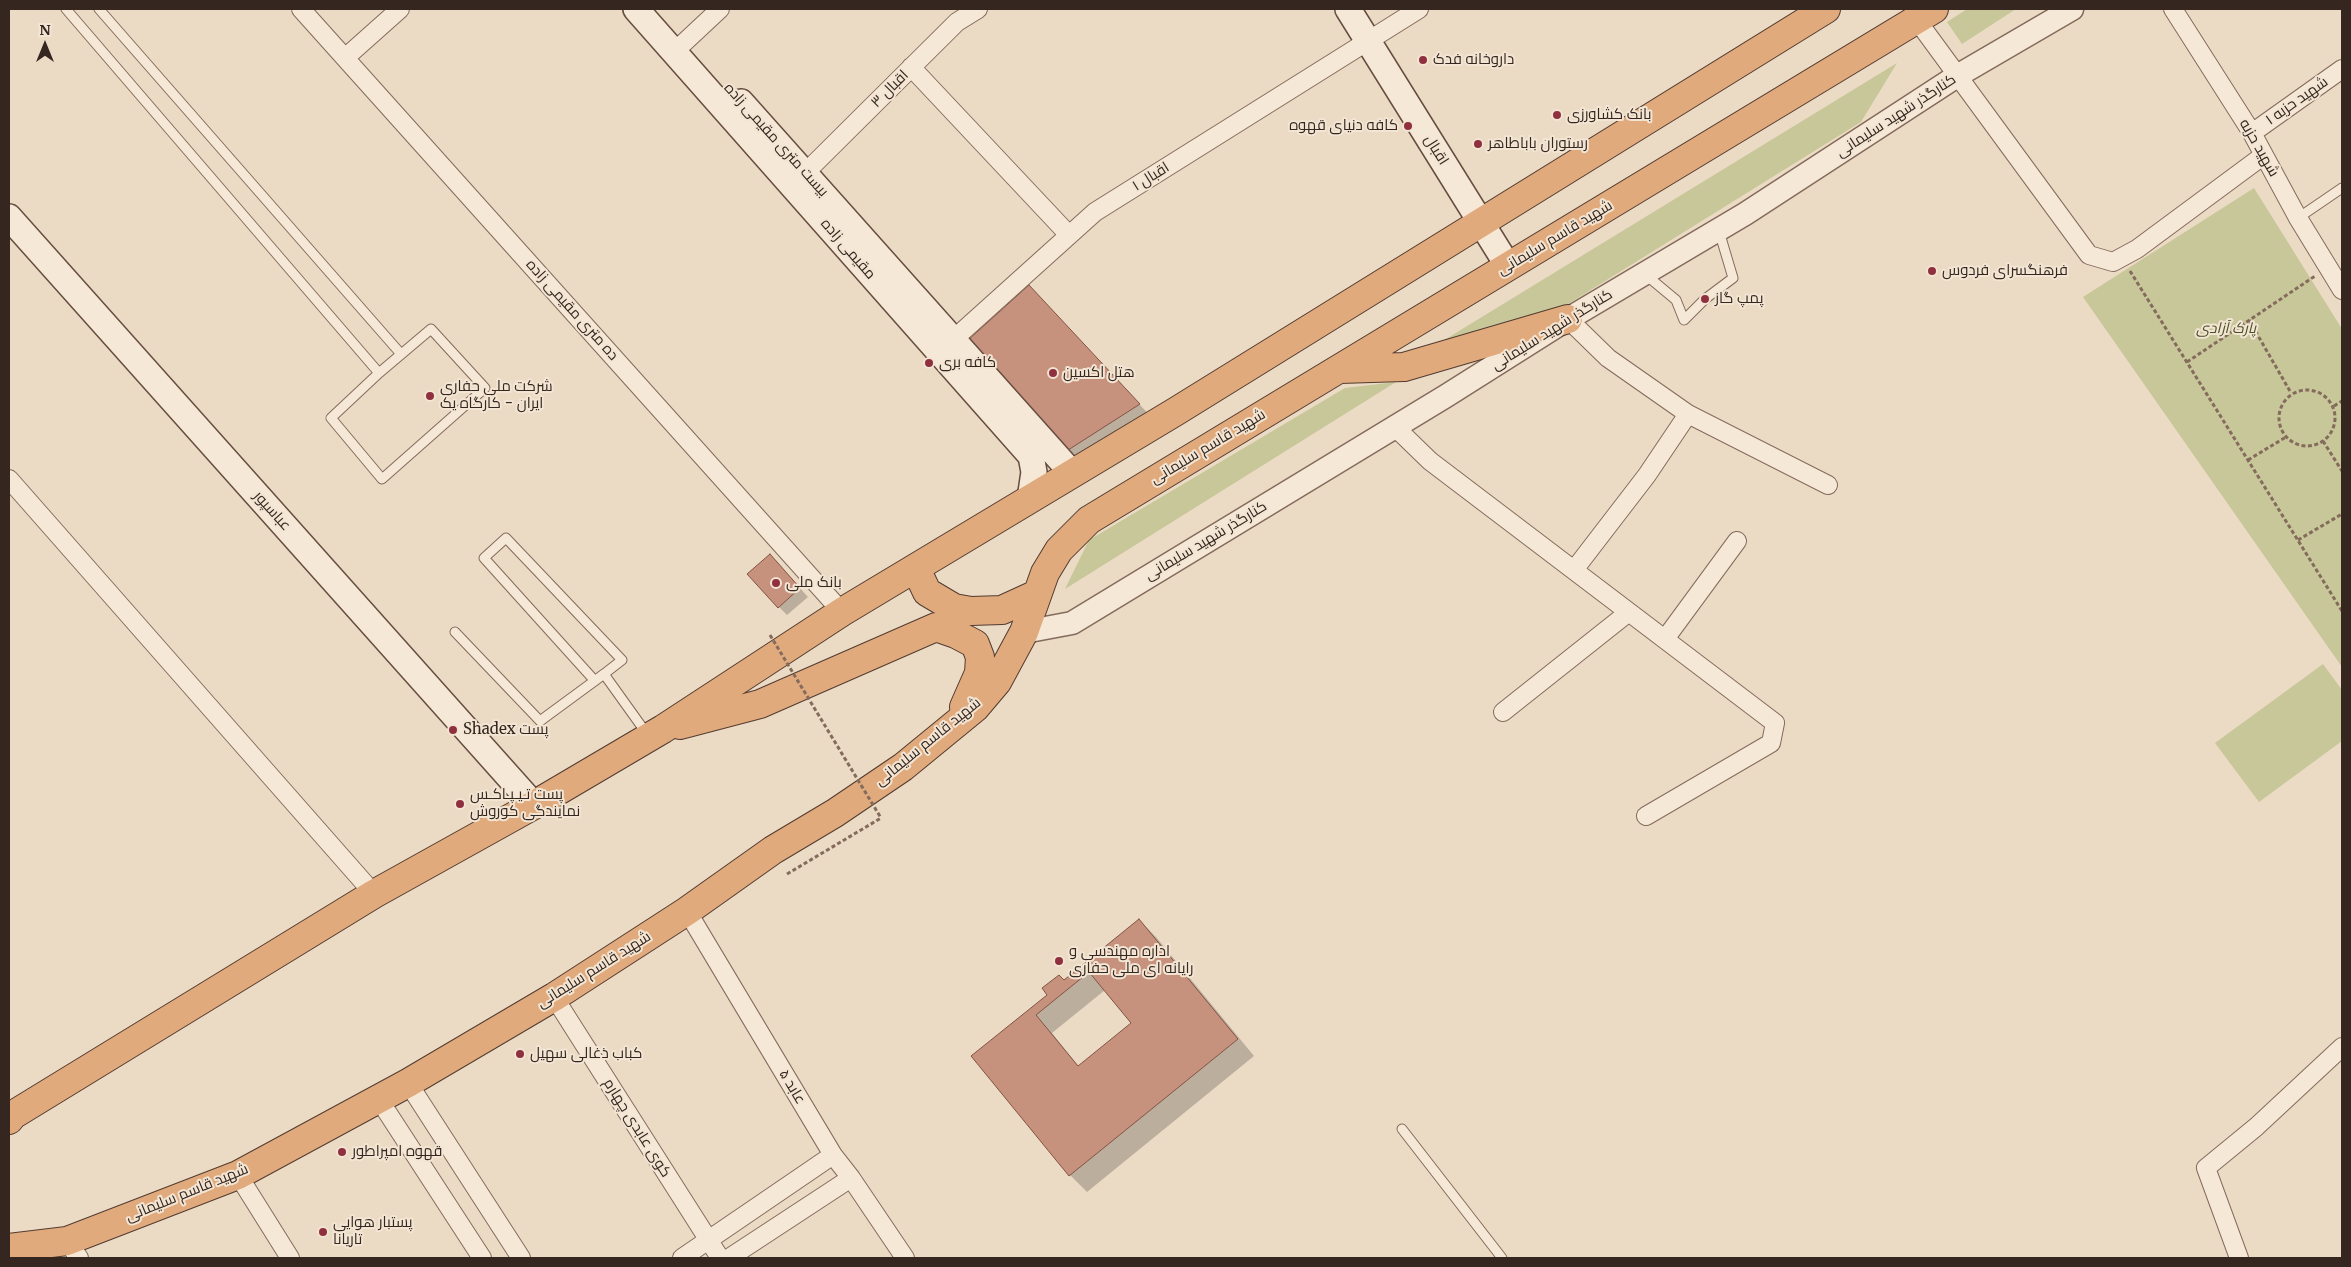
<!DOCTYPE html>
<html>
<head>
<meta charset="utf-8">
<style>
	body { margin:0 }
	#map { position:relative; width:2351px; height:1267px; overflow:hidden; background:#ebdac4; font-family:Merriweather,serif }
	canvas { display:block }
	.frame { position:absolute; inset:0; border:10px solid #35261f; pointer-events:none }
	.north { position:absolute; left:20px; top:20px; width:50px; height:50px; -webkit-text-stroke:4px #f3e5d3; paint-order:stroke; rotate:0deg; font-size:14px; font-weight:700; line-height:20px; text-align:center; color:#35261f }
	.north::after { content:''; display:block; margin:auto; width:18px; height:22px; background:#35261f; clip-path:polygon(50% 0,100% 100%,50% 72%,0 100%) }
</style>
</head>
<body>
<div id="map">
<canvas width="2351" height="1267"></canvas>
<div class="frame"></div>
<div class="north">N</div>
</div>
<script>
const g = document.querySelector('canvas').getContext('2d');
g.lineJoin = 'round';
function fill(path, color) {
  g.fillStyle = color;
  g.fill(path, 'evenodd');
}
function toPath(rows) {
  const path = new Path2D();
  for (const r of rows) {
    if (r.length === 3) {
      path.moveTo(r[0] + r[2], r[1]);
      path.arc(r[0], r[1], r[2], 0, 2 * Math.PI);
      continue;
    }
    path.moveTo(r[0], r[1]);
    for (let i = 2; i < r.length; i += 2) path.lineTo(r[i], r[i + 1]);
  }
  return path;
}
function stroke(path, color, width, dash) {
  g.strokeStyle = color;
  g.lineWidth = width;
  g.lineCap = dash ? 'butt' : 'round';
  g.setLineDash(dash || []);
  g.stroke(path);
}
function label(font, color, halo, rows, align = 'center') {
  g.font = font + ' Merriweather,Cairo,serif';
  g.lineWidth = 4;
  g.setLineDash([]);
  g.textBaseline = 'middle';
  g.strokeStyle = halo;
  g.fillStyle = color;
  for (const [text, x, y, turn = 0] of rows) {
    g.save();
    g.translate(x, y);
    g.rotate((+turn || 0) * Math.PI / 180);
    g.textAlign = isNaN(turn) ? turn : align;
    if (halo) g.strokeText(text, 0, 0);
    g.fillText(text, 0, 0);
    g.restore();
  }
}
const green = toPath([
	[1967,9,2016,9,1962,44,1947,22],
	[1897,63,1861,122,1536,324,1441,342],
	[2254,188,2342,329,2342,667,2083,297],
	[1396,382,1065,589,1089,540,1345,388],
	[2323,664,2342,690,2342,741,2259,802,2215,743]
]);
const shadow = toPath([
	[1029,286,1155,421,1083,467,1066,451],
	[778,564,808,597,787,615,779,607],
	[1139,920,1156,937,1254,1056,1087,1192,1070,1175,973,1057],
	[1105,990,1132,1024,1079,1067,1052,1033]
]);
const building = toPath([
	[1029,285,1140,404,1065,452,967,341,1029,285],
	[770,554,800,588,778,608,747,574,770,554],
	[1139,919,1238,1039,1069,1176,971,1056,1047,995,1042,988,1059,975,1064,980,1139,919],
	[1089,972,1131,1023,1078,1066,1036,1015,1089,972]
]);
const path = toPath([
	[2130,271,2342,611],
	[2249,320,2291,393],
	[2187,362,2315,276],
	[2307,418,28],
	[2334,406,2342,401],
	[2323,441,2342,471],
	[2248,460,2286,437],
	[2298,540,2342,514],
	[787,874,881,818]
]);
const service = toPath([
	[66,9,379,373],
	[99,9,401,354],
	[2298,218,2342,188],
	[1646,275,1676,300,1684,320,1705,299,1733,278,1719,231],
	[431,329,485,388,382,479,331,418,379,373,431,329],
	[455,632,540,721,604,674,622,660,506,538,484,558,595,681],
	[604,674,647,734],
	[1402,1129,1502,1258]
]);
const minor = toPath([
	[301,9,842,612],
	[2173,9,2252,133,2298,218,2342,290],
	[1916,19,2089,255,2113,262,2137,249,2264,155],
	[674,52,720,9],
	[345,58,400,9],
	[911,67,1069,235],
	[2252,133,2342,69],
	[798,180,957,22,978,9],
	[1568,319,1608,358,1688,414,1828,485],
	[945,347,1095,212,1419,9],
	[1395,427,1430,461,1775,723,1771,743,1646,816],
	[9,479,374,894],
	[1574,570,1647,475,1688,414],
	[1665,639,1737,541],
	[1503,712,1629,612],
	[687,911,833,1155,851,1178,905,1258],
	[554,997,720,1258],
	[408,1083,521,1258],
	[378,1098,482,1258],
	[238,1175,290,1258],
	[67,1241,79,1258],
	[682,1258,833,1155],
	[729,1258,851,1178],
	[2239,1258,2206,1168,2256,1127,2342,1047]
]);
const tertiary = toPath([
	[1024,632,1072,623,1446,396,1568,319,1745,214,1957,76,2072,9]
]);
const secondary = toPath([
	[636,9,1031,456,1034,472,1030,499],
	[1348,9,1508,266],
	[741,102,1072,473],
	[9,217,534,805]
]);
const trunk = toPath([
	[1340,369,1404,367,1568,319],
	[921,565,919,575,927,592,954,608,971,611,1002,610,1037,594],
	[680,725,760,704,936,627,956,634,975,644,980,657,979,673,964,707],
	[9,1120,13,1115,374,894,534,805,663,729,842,612,1175,412,1826,9],
	[9,1248,67,1241,238,1175,408,1083,554,997,687,911,773,850,835,813,903,767,975,708,997,682,1024,632,1045,573,1059,550,1089,520,1934,9]
]);
const pathBridge = toPath([
	[770,635,881,818]
]);
const markers = [
	[1423,60,5,"#8f303f"],
	[1557,115,5,"#8f303f"],
	[1408,126,5,"#8f303f"],
	[1478,144,5,"#8f303f"],
	[1932,271,5,"#8f303f"],
	[1705,299,5,"#8f303f"],
	[929,363,5,"#8f303f"],
	[1053,373,5,"#8f303f"],
	[430,396,5,"#8f303f"],
	[776,583,5,"#8f303f"],
	[453,730,5,"#8f303f"],
	[460,804,5,"#8f303f"],
	[1059,961,5,"#8f303f"],
	[520,1054,5,"#8f303f"],
	[342,1152,5,"#8f303f"],
	[323,1232,5,"#8f303f"]
];
const poiNames = [
	["داروخانه فدک",1433,60],
	["بانک کشاورزی",1567,115],
	["کافه دنیای قهوه",1398,126,"right"],
	["رستوران باباطاهر",1488,144],
	["فرهنگسرای فردوس",1942,271],
	["پمپ گاز",1715,299],
	["کافه بری",939,363],
	["هتل اکسین",1063,373],
	["شرکت ملی حفاری",440,387],
	["ایران - کارگاه یک",440,404],
	["بانک ملی",786,583],
	["Shadex پست",463,730],
	["پست تـیـپـاکـس",470,795],
	["نمایندگی کوروش",470,812],
	["اداره مهندسی و",1069,952],
	["رایانه ای ملی حفاری",1069,969],
	["کباب ذغالی سهیل",530,1054],
	["قهوه امپراطور",352,1152],
	["پستبار هوایی",333,1223],
	["تاریانا",333,1240]
];
const streetNames = [
	["اقبال ۳",890,89,-45],
	["شهید حزبه ۱",2297,101,-35],
	["کنارگذر شهید سلیمانی",1896,116,-33],
	["بیست متری مقیمی زاده",776,140,48],
	["شهید حزبه",2259,148,60],
	["اقبال",1436,150,58],
	["اقبال ۱",1151,177,-32],
	["شهید قاسم سلیمانی",1555,238,-31],
	["مقیمی زاده",848,249,49],
	["ده متری مقیمی زاده",572,310,48],
	["کنارگذر شهید سلیمانی",1552,330,-32],
	["شهید قاسم سلیمانی",1208,447,-31],
	["عباسپور",272,511,48],
	["کنارگذر شهید سلیمانی",1206,541,-31],
	["شهید قاسم سلیمانی",928,742,-39],
	["شهید قاسم سلیمانی",594,970,-32],
	["عابد ۵",792,1087,59],
	["کوی عابدی چهارم",637,1128,58],
	["شهید قاسم سلیمانی",187,1193,-22]
];
const parkNames = [
	["پارک آزادی",2226,329]
];
fill(green, '#c8c799');
fill(shadow, '#0003');
fill(building, '#c6917d');
stroke(building, '#815343', 1);
stroke(service, '#846b5c', 11);
stroke(minor, '#846b5c', 20);
stroke(tertiary, '#846b5c', 25);
stroke(secondary, '#664d3f', 28);
stroke(trunk, '#523b30', 30);
stroke(path, '#846b5c', 3, [4, 2.5]);
stroke(service, '#f6e8d7', 9);
stroke(minor, '#f6e8d7', 18);
stroke(tertiary, '#f6e8d7', 22);
stroke(secondary, '#f6e8d7', 25);
stroke(trunk, '#e0aa7d', 28);
stroke(pathBridge, '#846b5c', 3, [4, 2.5]);
for (const [x, y, r, color] of markers) {
  const dot = new Path2D();
  dot.arc(x, y, r, 0, 2 * Math.PI);
  g.fillStyle = color;
  g.fill(dot);
  stroke(dot, '#f3e5d3', 2);
}
label('15px', '#35261f', '#f3e5d3', poiNames, 'left');
label('15px', '#35261f', '#f3e5d3', streetNames);
label('italic 15px', '#4c5027', '#f3e5d3', parkNames);
</script>
</body>
</html>
